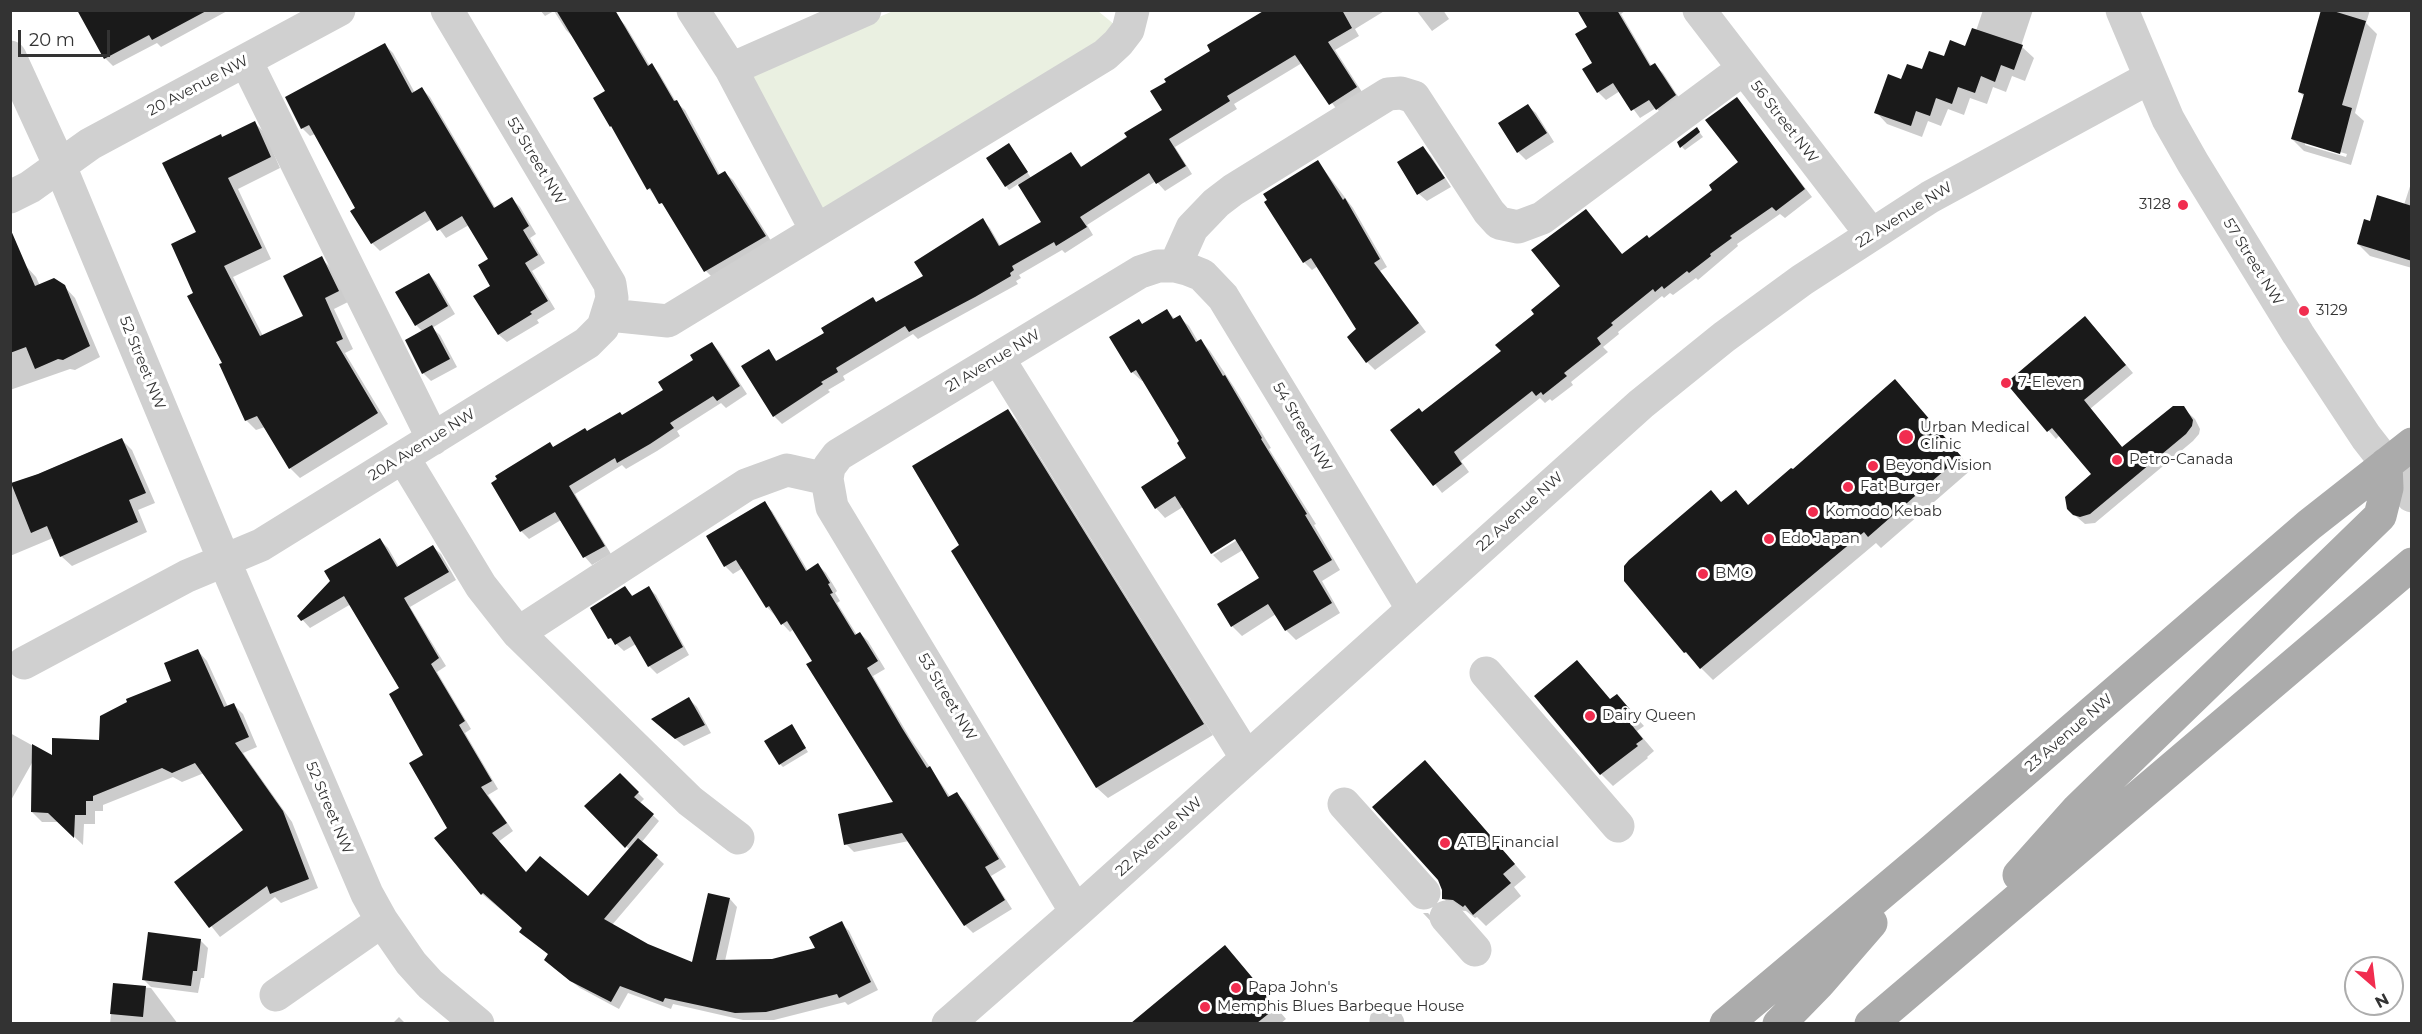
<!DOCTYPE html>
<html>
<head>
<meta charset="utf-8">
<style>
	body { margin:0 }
	#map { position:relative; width:2422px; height:1034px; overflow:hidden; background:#fff; font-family:Montserrat,sans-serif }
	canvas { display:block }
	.frame { position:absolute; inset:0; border:12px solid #333; pointer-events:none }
	.north { position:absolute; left:2344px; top:956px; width:60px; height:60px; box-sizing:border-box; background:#fff; border:2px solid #adadad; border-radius:50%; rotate:152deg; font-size:16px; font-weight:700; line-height:24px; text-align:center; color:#333 }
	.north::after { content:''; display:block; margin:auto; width:21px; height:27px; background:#f12d4f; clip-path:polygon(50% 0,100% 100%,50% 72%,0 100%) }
	.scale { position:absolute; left:18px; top:30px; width:92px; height:27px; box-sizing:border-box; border:3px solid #333; border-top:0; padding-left:8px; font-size:18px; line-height:21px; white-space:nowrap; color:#333; -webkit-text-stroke:4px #fff; paint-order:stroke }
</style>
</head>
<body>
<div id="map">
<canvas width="2422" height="1034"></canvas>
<div class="frame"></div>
<div class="north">N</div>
<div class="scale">20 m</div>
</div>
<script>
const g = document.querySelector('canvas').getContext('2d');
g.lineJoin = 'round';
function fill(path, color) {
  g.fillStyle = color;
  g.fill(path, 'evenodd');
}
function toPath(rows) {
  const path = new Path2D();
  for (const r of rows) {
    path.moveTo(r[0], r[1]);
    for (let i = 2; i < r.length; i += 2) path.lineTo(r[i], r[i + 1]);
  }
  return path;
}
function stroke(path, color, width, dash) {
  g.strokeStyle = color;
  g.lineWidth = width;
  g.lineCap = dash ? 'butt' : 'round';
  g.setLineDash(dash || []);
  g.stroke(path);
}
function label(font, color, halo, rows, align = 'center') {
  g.font = font + ' Montserrat,sans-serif';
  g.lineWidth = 6;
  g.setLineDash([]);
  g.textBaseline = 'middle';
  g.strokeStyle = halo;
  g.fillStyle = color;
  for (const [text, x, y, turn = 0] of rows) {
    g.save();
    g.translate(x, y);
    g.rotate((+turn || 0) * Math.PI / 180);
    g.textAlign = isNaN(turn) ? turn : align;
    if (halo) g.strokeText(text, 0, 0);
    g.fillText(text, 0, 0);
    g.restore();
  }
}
const green = toPath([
	[893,11,1098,11,1115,25,1103,45,829,213,813,211,733,80]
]);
const shadow = toPath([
	[78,10,229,10,161,47,157,43,113,66,105,58],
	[540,10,611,10,625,25,650,66,652,65,659,73,676,102,685,110,720,175,725,173,733,180,773,244,714,279,706,271,669,211,649,189,607,92,574,38,566,30,554,11,545,16],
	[1283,10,1386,10,1355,29,1359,36,1335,50,1364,95,1338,111,1302,63,1234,104,1237,109,1175,147,1192,174,1165,191,1156,181,1087,225,1093,235,1065,253,1062,250,1019,275,1021,278,1016,281,1018,284,918,339,913,334,843,376,845,380,828,390,830,392,782,424,774,416,768,351,778,362,876,303,925,277,982,220,990,228,1001,247,1043,223,1018,184,1009,190,1006,186,1012,149,1031,178,1071,154,1082,167,1164,111],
	[1416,10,1443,10,1449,19,1432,31],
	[1579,10,1626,10,1621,14,1652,67,1655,65,1663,73,1683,104,1665,117,1656,108,1640,118,1620,91,1606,100,1598,92,1589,28],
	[1983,10,2033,10,2021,46,2034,58,2025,81,2012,76,2006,92,1993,87,1987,104,1970,98,1964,115,1948,109,1941,126,1928,121,1922,137,1887,124,1876,112,1902,81,1966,48,1976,31],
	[2323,10,2370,10,2366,23,2377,34,2355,113,2364,121,2351,165,2304,151,2292,139,2305,97,2299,92],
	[2305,142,2347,154,2346,157,2305,145],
	[385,45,393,53,415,93,422,89,430,97,496,209,512,199,520,207,536,234,530,238,545,263,532,271,555,309,537,320,539,323,507,342,499,335,490,260,469,225,446,238,432,219,380,251,372,243,357,208,315,134,310,136,302,128],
	[1737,99,1812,197,1785,218,1780,214,1737,244,1738,246,1698,280,1696,278,1673,295,1670,293,1664,298,1662,296,1618,332,1619,334,1603,347,1608,352,1571,382,1573,385,1552,401,1550,399,1545,403,1540,398,1461,461,1469,472,1442,493,1393,430,1423,413,1503,352,1562,287,1586,211,1623,256,1650,240,1715,190,1740,163],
	[1528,106,1536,113,1554,142,1526,160,1518,152],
	[254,122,265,133,280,168,238,189,271,259,233,277,263,336,305,317,321,258,332,269,348,302,334,309,353,349,345,353,388,424,300,478,290,468,265,427,256,430,246,420,195,293,198,233,223,138],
	[1697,129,1703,137,1685,150,1682,147],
	[1423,148,1431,156,1451,187,1427,201,1419,194],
	[1318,162,1353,208,1387,267,1380,271,1426,332,1375,370,1367,362,1358,330,1318,266,1312,270,1304,262],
	[2412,180,2412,268,2370,256,2358,244,2371,223,2404,205],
	[26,266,36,277,40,286,64,286,75,298,100,357,75,370,70,369,10,390,10,272],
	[429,274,436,282,455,314,432,328,440,335,457,367,431,381,423,373,423,332,416,325],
	[1167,311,1175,319,1179,317,1189,326,1199,343,1201,341,1210,351,1234,387,1271,448,1269,449,1316,524,1314,525,1340,570,1322,581,1340,613,1296,640,1286,630,1276,614,1242,636,1232,626,1219,605,1261,579,1243,550,1221,563,1213,555,1242,537,1241,534,1212,554,1183,507,1165,518,1156,508,1188,459,1181,442,1144,380,1142,381,1132,372,1139,321,1143,325],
	[2093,326,2133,373,2090,409,2123,448,2183,408,2195,419,2200,429,2199,434,2193,441,2095,523,2085,524,2071,512,2093,474,2060,435,2056,439,2049,431,2008,383],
	[712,344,719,351,747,394,726,408,721,403,677,431,680,436,657,451,626,469,622,465,575,494,611,554,592,565,585,557,561,520,529,539,521,531,554,448,623,417,665,390],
	[1895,381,1972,469,1881,548,1876,543,1713,680,1685,652,1722,503,1749,506,1793,471],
	[1007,411,1018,422,1213,735,1108,798,1097,788,953,551,961,546],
	[121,439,132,450,155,503,138,510,147,532,72,566,61,556,53,538,10,556,10,486],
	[764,503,772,511,808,571,818,565,826,573,837,591,835,593,840,601,837,603,857,635,860,633,868,641,885,669,873,676,910,738,951,798,957,794,965,802,1006,867,991,876,1012,909,973,933,965,925,909,841,854,852,846,844,895,803,794,629,790,632,767,607,743,568,733,574,725,566],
	[380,540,388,548,399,567,433,547,441,554,456,580,410,607,446,666,437,672,471,729,465,733,498,789,488,795,513,831,498,842,526,874,588,898,630,850,586,806,620,775,644,799,640,803,659,821,641,843,664,864,612,925,647,945,693,964,730,899,737,907,725,961,772,961,817,949,841,923,849,931,878,990,848,1005,845,1002,774,1020,743,1020,673,1004,671,1009,628,993,619,1009,580,988,554,968,549,955,521,932,523,928,482,894,449,829,401,688,351,604,310,628,299,616],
	[625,588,634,597,649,588,656,595,689,655,657,674,649,666,636,644,624,651,610,638],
	[198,651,207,661,228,707,233,704,243,714,257,747,243,753,292,822,318,888,281,903,275,897,220,937,176,882,245,830,204,773,182,782,173,777,103,805,103,811,95,811,95,824,84,824,83,845,59,822,42,822,32,812,33,761,10,802,10,733,53,757,100,741,173,682],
	[1617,696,1644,726,1637,731,1654,751,1647,757,1648,758,1613,786,1601,774,1611,701],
	[689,699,697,707,711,733,684,746,661,727],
	[792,726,808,752,783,767,780,764],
	[1437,774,1526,877,1514,887,1521,896,1486,926,1477,917,1475,918,1466,911,1455,910,1443,898],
	[1423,913,1428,913,1440,925,1439,930],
	[200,940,208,948,204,978,201,978,198,993,151,987,143,979],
	[1235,958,1286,1019,1280,1024,1147,1024,1141,1017],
	[114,985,151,988,178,1024,110,1024],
	[399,1017,406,1024,392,1024]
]);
const building = toPath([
	[77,10,208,10,152,40,149,35,104,59],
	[556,10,615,10,648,66,652,63,674,101,677,100,718,175,725,171,766,236,704,272,662,203,659,204,650,188,647,190,611,126,610,127,593,98,605,91],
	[1265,10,1342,10,1352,28,1328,42,1357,87,1329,105,1295,55,1227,96,1230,101,1169,139,1186,166,1156,184,1149,173,1080,217,1087,227,1056,246,1054,242,1012,266,1014,270,1010,273,1011,276,975,297,909,332,905,326,836,368,838,372,821,382,823,384,773,417,741,366,769,349,776,361,824,333,821,328,873,297,876,302,923,276,914,262,983,218,999,246,1041,222,1018,185,1071,152,1081,167,1127,137,1124,133,1162,110,1150,91,1166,82,1164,79,1210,51,1207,45],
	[1577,10,1617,10,1650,66,1655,63,1676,95,1656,110,1649,100,1631,111,1613,83,1597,93,1582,69,1592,63,1575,34,1587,27],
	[2321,10,2330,10,2366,21,2342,105,2352,108,2340,154,2291,139,2304,94,2298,92],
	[1972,28,2023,45,2014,70,2001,65,1995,82,1981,76,1975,93,1958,87,1952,104,1936,98,1930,116,1916,111,1911,126,1874,113,1888,74,1901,79,1907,64,1922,69,1929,51,1944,56,1950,40,1965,46],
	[385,43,412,93,422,87,494,208,512,197,529,226,523,230,538,255,525,263,548,301,530,312,532,314,498,335,473,296,490,286,478,265,488,259,462,216,437,231,425,211,371,244,350,211,355,208,309,125,301,129,285,97],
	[1737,97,1805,189,1776,211,1772,207,1730,236,1732,238,1710,254,1711,256,1689,273,1687,271,1664,289,1662,286,1655,292,1653,289,1611,323,1613,325,1597,338,1601,344,1564,373,1567,376,1543,395,1541,392,1536,396,1532,391,1454,452,1462,464,1433,486,1390,430,1419,408,1422,412,1501,351,1495,345,1534,314,1531,310,1560,286,1531,250,1586,209,1622,254,1647,235,1649,238,1712,190,1709,185,1738,162,1705,120],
	[1528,104,1547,133,1517,153,1498,123],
	[255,121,271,157,228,178,262,248,224,266,260,336,303,316,283,276,322,256,339,291,325,298,343,339,336,342,378,413,289,469,257,416,245,421,219,364,222,363,187,296,193,293,171,244,196,232,162,163,221,134,222,137],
	[1697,127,1700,132,1680,148,1677,142],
	[1009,143,1028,172,1005,187,986,158],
	[1423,146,1445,178,1417,195,1397,162],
	[1318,160,1343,200,1345,198,1380,259,1374,263,1419,323,1366,363,1347,337,1356,329,1311,258,1303,263,1264,202,1267,200,1263,194],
	[2377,195,2412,206,2412,261,2357,244,2364,219,2370,221],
	[10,228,35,286,54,278,65,285,90,346,63,360,58,359,35,369,26,347,10,353],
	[429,273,448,306,415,326,395,292],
	[1167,309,1173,319,1180,315,1196,342,1201,339,1223,376,1225,375,1262,438,1261,439,1307,514,1305,515,1332,560,1313,571,1332,603,1285,631,1268,604,1231,627,1217,604,1259,578,1235,539,1211,554,1175,496,1155,509,1141,487,1186,458,1177,443,1179,441,1136,370,1131,373,1109,337,1139,319,1142,324],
	[2085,316,2126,365,2084,400,2122,447,2173,406,2184,406,2193,420,2192,426,2186,434,2090,514,2080,517,2073,515,2067,509,2065,497,2091,474,2052,428,2047,432,2006,383],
	[432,325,450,359,422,374,405,340],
	[712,342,740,386,717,401,713,396,670,423,674,428,650,444,617,463,615,458,569,486,605,546,583,558,555,512,520,532,491,483,497,479,495,476,550,442,553,447,585,428,587,431,620,412,622,415,663,390,658,382,693,360,690,355],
	[1895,379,1961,456,1868,537,1864,532,1700,669,1686,652,1684,653,1624,581,1624,566,1629,560,1711,490,1721,502,1736,490,1748,505,1791,468,1793,469],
	[1008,409,1204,724,1096,788,951,551,959,545,912,466],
	[122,438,146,493,129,500,138,522,60,557,47,526,31,533,11,483,38,474],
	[765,501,806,571,818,563,830,583,828,584,833,593,830,594,855,635,860,632,878,661,867,668,902,728,927,768,930,766,948,797,957,792,999,859,985,867,1005,900,964,926,902,833,844,845,838,814,893,802,806,664,812,661,787,621,781,625,769,606,766,608,736,560,724,567,706,536],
	[380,538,397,567,433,545,449,572,404,598,439,658,431,664,465,721,459,725,492,781,481,787,507,823,492,833,526,872,540,856,588,896,638,838,658,855,604,919,648,944,692,962,708,893,730,898,716,960,772,959,815,948,809,937,842,921,871,982,839,998,837,994,766,1012,735,1013,665,998,663,1002,620,986,611,1002,570,981,544,960,548,954,519,932,522,928,483,893,481,895,434,838,447,828,409,763,423,755,389,694,399,688,344,596,301,621,297,616,330,581,324,571],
	[625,586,632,596,649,586,683,647,648,667,630,636,615,645,611,638,608,639,590,608],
	[198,649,224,707,234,703,249,737,235,743,283,811,309,879,270,894,267,886,209,928,174,882,243,830,195,763,172,773,162,768,93,796,93,801,86,801,86,815,75,815,74,838,48,813,31,812,32,744,52,755,52,738,99,740,100,716,127,702,126,699,171,681,164,663],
	[1577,660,1610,699,1617,694,1633,713,1626,718,1643,739,1636,744,1638,746,1600,775,1534,696],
	[689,697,705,725,675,739,651,719],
	[792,724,806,748,779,765,764,741],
	[1425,760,1515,864,1503,874,1511,883,1473,915,1465,905,1463,907,1453,900,1442,899,1442,890,1438,880,1372,807],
	[620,773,639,792,634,797,654,814,625,848,584,806],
	[148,932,201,939,197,971,193,971,191,986,142,980],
	[1225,945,1277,1007,1257,1023,1131,1023],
	[113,983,146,986,143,1017,110,1014]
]);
const minor = toPath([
	[693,10,731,69,816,230],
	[1699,10,1871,234],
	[2122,10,2168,119,2193,163,2298,334,2366,437,2412,496],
	[10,57,60,166,224,560,367,894,382,921,411,963,430,984,478,1024],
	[246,61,433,439],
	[731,69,865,10],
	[10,197,30,187,90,144,339,10],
	[1175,266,1192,228,1216,203,1233,190,1388,94,1401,93,1414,97,1489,212,1499,223,1518,227,1542,218,1743,69],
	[609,315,668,321,1105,55,1118,43,1128,30,1133,10],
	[998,358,1246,757],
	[403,457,481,586,518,633,690,801,738,838],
	[518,633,746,485,787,470,827,479],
	[24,663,187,576,261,545,587,343,603,327,612,298,610,284,447,10],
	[1486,673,1618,826],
	[1344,804,1424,893],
	[1076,912,832,507,827,479,829,467,838,455,1140,272,1158,266,1175,266,1187,269,1202,275,1223,297,1412,608],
	[1446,917,1475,950],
	[276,995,382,921],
	[1386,1021,1388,1024],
	[948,1024,1076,912,1641,404,1724,337,1802,280,1930,197,2149,78]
]);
const major = toPath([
	[2019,875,2078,809,2380,516,2387,488,2386,464],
	[1726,1024,1934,849,2309,525,2412,444],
	[1779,1024,1819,983,1871,923],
	[1871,1024,2412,564]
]);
const markers = [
	[2183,205,6,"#f12d4f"],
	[2304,311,6,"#f12d4f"],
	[2006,383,6,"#f12d4f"],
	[1906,437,8,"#f12d4f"],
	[2117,460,6,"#f12d4f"],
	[1873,466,6,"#f12d4f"],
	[1848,487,6,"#f12d4f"],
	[1813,512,6,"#f12d4f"],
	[1769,539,6,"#f12d4f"],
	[1703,574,6,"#f12d4f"],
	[1590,716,6,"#f12d4f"],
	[1445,843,6,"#f12d4f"],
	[1236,988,6,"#f12d4f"],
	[1205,1007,6,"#f12d4f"]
];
const streetNames = [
	["20 Avenue NW",198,86,-28],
	["56 Street NW",1784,122,52],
	["53 Street NW",536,161,59],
	["22 Avenue NW",1904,215,-32],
	["57 Street NW",2253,262,58],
	["21 Avenue NW",993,361,-31],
	["52 Street NW",142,363,68],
	["54 Street NW",1302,427,59],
	["20A Avenue NW",422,445,-32],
	["22 Avenue NW",1520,512,-42],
	["53 Street NW",947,697,59],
	["23 Avenue NW",2069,733,-41],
	["52 Street NW",329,808,67],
	["22 Avenue NW",1159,837,-42]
];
const poiNames = [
	["3128",2171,205,"right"],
	["3129",2316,311],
	["7-Eleven",2018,383],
	["Urban Medical",1920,428],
	["Clinic",1920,445],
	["Petro-Canada",2129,460],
	["Beyond Vision",1885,466],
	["Fat Burger",1860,487],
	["Komodo Kebab",1825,512],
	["Edo Japan",1781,539],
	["BMO",1715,574],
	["Dairy Queen",1602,716],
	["ATB Financial",1457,843],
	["Papa John's",1248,988],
	["Memphis Blues Barbeque House",1217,1007]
];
fill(green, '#eaf0e1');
fill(shadow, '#0003');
fill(building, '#1a1a1a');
stroke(minor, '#d0d0d0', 33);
stroke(major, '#ababab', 33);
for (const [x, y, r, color] of markers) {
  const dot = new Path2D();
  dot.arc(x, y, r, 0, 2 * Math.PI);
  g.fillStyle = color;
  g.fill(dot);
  stroke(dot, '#fff', 2);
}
label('15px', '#333', '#fff', streetNames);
label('15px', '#333', '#fff', poiNames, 'left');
</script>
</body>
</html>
